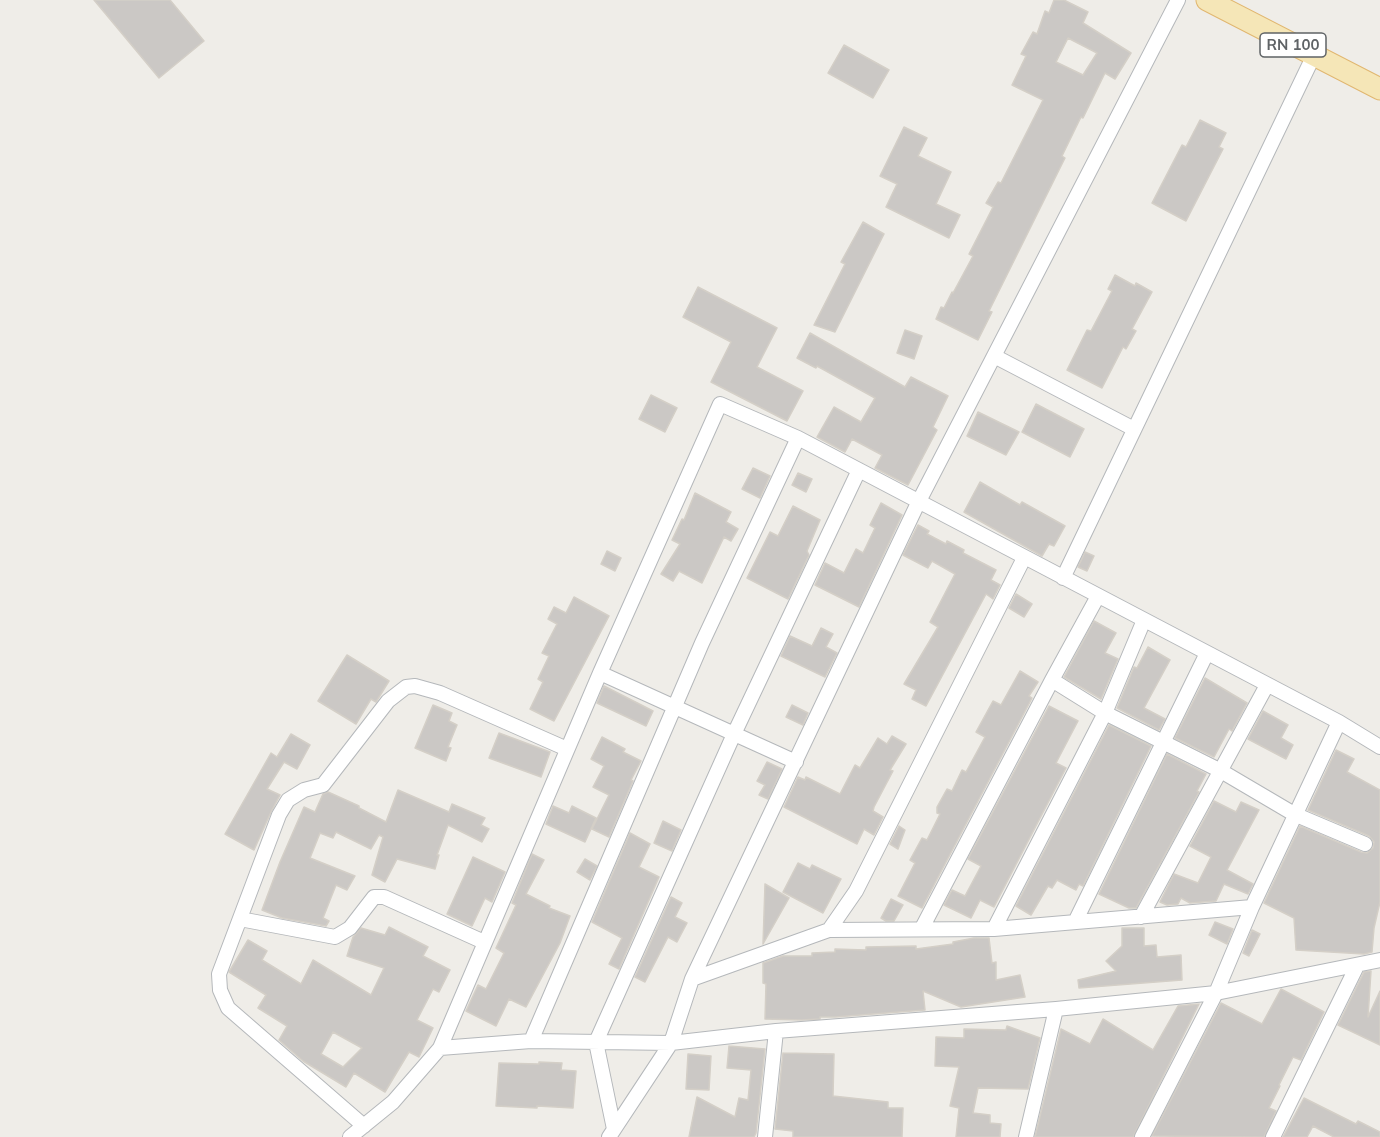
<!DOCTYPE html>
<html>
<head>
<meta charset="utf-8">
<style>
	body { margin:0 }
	canvas { display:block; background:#efede8 }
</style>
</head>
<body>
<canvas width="1380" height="1137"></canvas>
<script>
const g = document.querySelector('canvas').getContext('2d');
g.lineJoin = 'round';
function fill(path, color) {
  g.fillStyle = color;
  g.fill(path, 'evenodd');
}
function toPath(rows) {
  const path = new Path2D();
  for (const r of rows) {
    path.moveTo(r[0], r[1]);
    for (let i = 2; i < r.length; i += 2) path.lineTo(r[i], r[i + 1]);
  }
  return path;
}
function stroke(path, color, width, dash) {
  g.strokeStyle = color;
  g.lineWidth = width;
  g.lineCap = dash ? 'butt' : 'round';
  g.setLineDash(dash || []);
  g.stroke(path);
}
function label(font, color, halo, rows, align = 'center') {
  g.font = font + ' Mulish,sans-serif';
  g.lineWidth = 4.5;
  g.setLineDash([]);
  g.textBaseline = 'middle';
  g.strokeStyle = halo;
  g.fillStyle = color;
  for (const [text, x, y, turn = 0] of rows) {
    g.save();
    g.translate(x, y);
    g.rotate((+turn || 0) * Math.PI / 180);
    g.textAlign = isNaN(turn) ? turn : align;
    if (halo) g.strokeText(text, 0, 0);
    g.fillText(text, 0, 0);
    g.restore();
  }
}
const building = toPath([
	[94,0,170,0,204,41,159,78,94,0],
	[1054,0,1064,0,1088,12,1083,23,1131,53,1115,79,1105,73,1083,118,1081,117,1062,156,1065,158,989,311,992,312,978,340,936,319,941,307,944,308,952,292,953,293,973,256,969,254,993,207,986,203,998,182,1001,183,1043,100,1012,85,1026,56,1021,54,1033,32,1037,34,1045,11,1049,13,1054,0],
	[1068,38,1097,53,1083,75,1056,62,1068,38],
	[844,45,889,70,873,98,828,73,844,45],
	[1200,120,1226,133,1219,147,1223,149,1186,221,1152,203,1182,145,1186,147,1200,120],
	[904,127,927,138,918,156,951,172,936,204,960,215,949,238,886,207,897,184,880,176,904,127],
	[863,222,884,234,835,332,814,325,845,264,841,262,863,222],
	[1115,275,1135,286,1136,283,1152,292,1132,329,1136,331,1126,349,1123,347,1102,388,1067,370,1087,330,1091,331,1112,291,1108,289,1115,275],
	[698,287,777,328,757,367,803,391,787,421,711,382,731,342,683,317,698,287],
	[905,330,922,336,914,359,897,353,905,330],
	[810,333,905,387,911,377,948,396,933,427,937,430,908,485,875,468,882,455,852,439,845,452,817,437,834,407,861,422,875,398,817,366,816,368,797,358,810,333],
	[651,395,677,408,665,432,639,419,651,395],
	[1036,404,1084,429,1070,457,1022,432,1036,404],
	[978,412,1019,432,1006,455,967,436,978,412],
	[753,468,770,476,760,498,742,489,753,468],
	[798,473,812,479,806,492,792,485,798,473],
	[980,482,1020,505,1022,502,1065,526,1054,546,1049,544,1042,556,964,512,980,482],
	[695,493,731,512,726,522,738,529,731,541,724,537,702,583,679,571,673,581,661,574,680,544,672,540,682,519,684,520,695,493],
	[881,503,902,515,859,607,815,585,825,563,844,573,856,549,863,553,875,528,870,525,881,503],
	[793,506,820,520,807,551,809,555,788,599,747,578,770,532,778,536,793,506],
	[918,525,929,531,927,534,946,544,947,541,964,550,963,553,996,570,991,580,1000,585,993,599,986,594,926,706,912,699,916,690,904,684,938,627,930,622,955,574,932,561,928,568,903,555,918,525],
	[607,551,621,558,615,571,601,564,607,551],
	[1085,552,1094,556,1087,571,1078,567,1085,552],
	[1016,594,1032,604,1024,617,1009,608,1016,594],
	[574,597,609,616,554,721,530,709,543,682,538,679,549,656,542,653,557,624,548,619,554,607,566,613,574,597],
	[1094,621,1116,633,1105,653,1118,659,1101,699,1064,677,1094,621],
	[821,628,833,634,826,647,837,653,825,677,781,656,790,636,812,646,821,628],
	[1148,647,1170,660,1144,708,1165,719,1159,730,1117,708,1134,667,1137,668,1148,647],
	[347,655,389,681,376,702,371,699,356,724,318,701,347,655],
	[1020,671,1038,682,1029,696,1032,698,922,908,898,896,915,863,910,860,922,838,927,840,940,814,937,813,937,807,947,789,952,791,962,770,966,772,985,737,976,732,993,701,1001,705,1020,671],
	[1205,678,1247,703,1232,731,1229,729,1214,757,1175,738,1205,678],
	[604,686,653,711,646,726,597,703,604,686],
	[433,705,452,713,449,721,457,725,448,747,451,748,446,761,415,748,433,705],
	[792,705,808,713,803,725,786,717,792,705],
	[1049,706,1078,721,1056,763,1066,768,994,907,980,900,971,918,944,905,952,890,965,896,981,866,968,859,1049,706],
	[1263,711,1288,725,1281,738,1293,745,1286,759,1248,739,1263,711],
	[1109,725,1151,746,1083,886,1079,884,1076,890,1057,880,1052,888,1048,886,1031,915,1016,906,1109,725],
	[499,733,550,752,541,777,489,758,499,733],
	[291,734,310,745,297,769,284,762,267,789,280,795,271,812,254,850,225,834,271,753,277,757,291,734],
	[892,736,906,744,890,770,893,771,874,807,873,811,883,817,874,835,864,829,857,844,784,807,798,777,805,780,806,777,840,794,855,765,860,768,878,738,887,744,892,736],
	[602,737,625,749,623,752,641,761,631,780,633,781,609,837,592,829,609,795,593,787,604,766,591,759,602,737],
	[1336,750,1354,759,1347,772,1380,790,1380,902,1374,928,1372,952,1364,954,1296,950,1294,918,1264,903,1300,826,1361,852,1367,853,1373,848,1374,842,1369,836,1308,810,1336,750],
	[1167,754,1206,774,1197,791,1199,792,1136,908,1129,908,1099,894,1167,754],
	[767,762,782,769,768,799,759,795,765,785,757,781,767,762],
	[398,790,449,812,452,804,485,818,481,825,489,829,482,842,448,825,437,855,439,855,435,869,397,859,385,882,372,875,383,837,379,835,371,849,336,832,333,838,320,833,310,858,355,876,347,890,336,885,323,918,329,921,326,926,282,918,262,910,280,862,304,807,315,812,323,794,328,792,359,806,359,808,386,822,398,790],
	[1214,801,1236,812,1241,802,1259,810,1227,870,1253,884,1248,894,1224,884,1216,901,1190,903,1181,898,1178,904,1167,905,1160,902,1174,874,1198,883,1211,857,1190,846,1214,801],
	[553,806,569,813,572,806,596,818,585,842,546,824,553,806],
	[663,821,681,830,672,851,654,843,663,821],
	[899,826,905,830,898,849,890,844,899,826],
	[630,833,650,844,639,867,659,877,619,969,609,964,622,938,592,922,630,833],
	[532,854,544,860,526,894,550,906,549,908,570,916,560,943,526,1007,509,999,496,1026,466,1011,478,985,486,989,504,953,496,948,516,905,512,903,532,854],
	[473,857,505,872,492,902,485,898,472,926,447,914,473,857],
	[585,859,597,866,590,880,577,872,585,859],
	[798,863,810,869,812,865,841,879,823,913,783,892,798,863],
	[765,884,789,898,763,944,765,884],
	[671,897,682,903,675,917,687,923,677,942,668,937,645,982,635,977,671,897],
	[891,899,903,905,894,921,886,921,881,918,891,899],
	[1215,922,1233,929,1227,944,1209,935,1215,922],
	[389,927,428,947,423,956,450,970,439,992,433,989,417,1020,433,1028,419,1057,409,1052,385,1092,354,1073,346,1087,303,1061,279,1040,287,1026,258,1008,266,995,229,972,248,940,267,951,262,960,301,984,313,960,371,995,384,968,347,956,353,937,361,928,385,935,389,927],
	[333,1032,362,1048,343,1067,321,1054,333,1032],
	[1122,928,1144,928,1144,946,1156,945,1157,957,1181,955,1182,980,1079,988,1078,980,1116,971,1106,961,1122,946,1122,928],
	[1252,930,1260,934,1249,956,1243,953,1252,930],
	[974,938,989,938,992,963,996,962,996,980,1020,975,1025,997,961,1007,923,991,925,1010,835,1017,820,1017,820,1019,802,1020,765,1019,766,984,763,983,763,963,783,956,812,956,812,953,835,952,835,949,866,950,866,947,916,946,916,949,953,944,953,942,974,938],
	[1371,971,1368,1017,1380,991,1380,1045,1338,1025,1364,972,1371,971],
	[1281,989,1324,1012,1301,1060,1293,1057,1279,1085,1280,1086,1269,1108,1276,1111,1264,1137,1152,1136,1221,1003,1262,1024,1281,989],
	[1199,1004,1133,1137,1035,1137,1061,1029,1090,1044,1103,1019,1153,1050,1178,1006,1199,1004],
	[1007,1026,1040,1038,1028,1089,978,1088,973,1113,990,1115,990,1123,1001,1124,1000,1137,956,1137,959,1108,950,1106,959,1067,935,1066,936,1037,964,1038,964,1029,1006,1030,1007,1026],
	[729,1046,765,1049,756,1133,754,1137,689,1137,697,1097,735,1117,739,1098,748,1100,751,1070,727,1068,729,1046],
	[783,1053,834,1054,833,1096,888,1102,888,1108,903,1108,902,1137,793,1137,793,1131,775,1129,783,1053],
	[688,1054,711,1056,709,1090,686,1089,688,1054],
	[539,1062,562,1063,561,1070,576,1071,573,1108,537,1106,537,1108,496,1106,499,1063,539,1064,539,1062],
	[1304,1098,1356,1124,1358,1121,1380,1132,1380,1137,1334,1137,1313,1126,1307,1137,1283,1137,1304,1098]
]);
const street = toPath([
	[994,356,1134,429],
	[1063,578,1314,55],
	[600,673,796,762],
	[1052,680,1105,713,1221,771,1294,814,1365,844],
	[1141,917,1267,685],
	[240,919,335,937,350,928,374,897,384,897,484,942],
	[1075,922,1207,653],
	[922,928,1052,680,1098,596],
	[994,929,1105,713,1144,620],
	[829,930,856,891,1024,558],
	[692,979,829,930,994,929,1252,907],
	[531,1041,702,643,798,438],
	[440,1048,600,673,720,404,798,438,1339,722,1380,747],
	[364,1126,228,1008,220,990,219,974,279,815,288,800,304,790,323,785,388,701,406,687,415,686,440,693,567,749],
	[614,1129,596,1042,734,734,859,470],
	[350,1137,393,1102,440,1048,531,1041,671,1043,776,1031,1056,1009,1216,993,1380,960],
	[609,1137,671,1043,692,979,918,503,1178,0],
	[765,1137,776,1031],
	[1026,1137,1056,1009],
	[1142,1137,1216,993,1252,907,1339,722],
	[1273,1137,1357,966]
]);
const primary = toPath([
	[1207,0,1380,89]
]);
const shields = [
	[1293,45,66]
];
const shieldNames = [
	["RN 100",1293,45]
];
fill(building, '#cbc8c5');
stroke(building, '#d4cfc7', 1.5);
stroke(street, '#b5b8bb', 16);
stroke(primary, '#e1b770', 23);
stroke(street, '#fff', 14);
stroke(primary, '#f5e6b7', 21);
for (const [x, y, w] of shields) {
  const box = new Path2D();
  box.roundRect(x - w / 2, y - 12, w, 24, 4.5);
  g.fillStyle = '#fff';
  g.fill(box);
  stroke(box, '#5f6366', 1.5);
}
label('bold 15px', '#5f6366', null, shieldNames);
</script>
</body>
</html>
